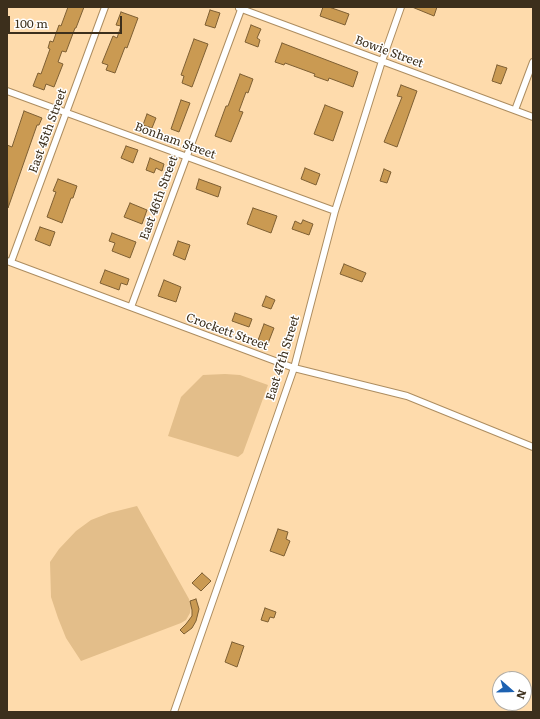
<!DOCTYPE html>
<html>
<head>
<meta charset="utf-8">
<style>
	body { margin:0 }
	#map { position:relative; width:540px; height:719px; overflow:hidden; background:#fedbac; font-family:Literata,serif }
	canvas { display:block }
	.frame { position:absolute; inset:0; border:8px solid #3c2f1c; pointer-events:none }
	.north { position:absolute; left:492px; top:671px; width:40px; height:40px; box-sizing:border-box; background:#fff; border:1px solid #b1aca4; border-radius:50%; rotate:110deg; font-size:11px; font-weight:700; line-height:16px; text-align:center; color:#3c2f1c }
	.north::after { content:''; display:block; margin:auto; width:14px; height:18px; background:#1d61b1; clip-path:polygon(50% 0,100% 100%,50% 72%,0 100%) }
	.scale { position:absolute; left:8px; top:16px; width:114px; height:18px; box-sizing:border-box; border:2px solid #3c2f1c; border-top:0; padding-left:5px; font-size:12px; line-height:14px; white-space:nowrap; color:#3c2f1c; -webkit-text-stroke:3px #fff; paint-order:stroke }
</style>
</head>
<body>
<div id="map">
<canvas width="540" height="719"></canvas>
<div class="frame"></div>
<div class="north">N</div>
<div class="scale">100 m</div>
</div>
<script>
const g = document.querySelector('canvas').getContext('2d');
g.lineJoin = 'round';
function fill(path, color) {
  g.fillStyle = color;
  g.fill(path, 'evenodd');
}
function toPath(rows) {
  const path = new Path2D();
  for (const r of rows) {
    path.moveTo(r[0], r[1]);
    for (let i = 2; i < r.length; i += 2) path.lineTo(r[i], r[i + 1]);
  }
  return path;
}
function stroke(path, color, width, dash) {
  g.strokeStyle = color;
  g.lineWidth = width;
  g.lineCap = dash ? 'butt' : 'round';
  g.setLineDash(dash || []);
  g.stroke(path);
}
function label(font, color, halo, rows, align = 'center') {
  g.font = font + ' Literata,serif';
  g.lineWidth = 3;
  g.setLineDash([]);
  g.textBaseline = 'middle';
  g.strokeStyle = halo;
  g.fillStyle = color;
  for (const [text, x, y, turn = 0] of rows) {
    g.save();
    g.translate(x, y);
    g.rotate((+turn || 0) * Math.PI / 180);
    g.textAlign = isNaN(turn) ? turn : align;
    if (halo) g.strokeText(text, 0, 0);
    g.fillText(text, 0, 0);
    g.restore();
  }
}
const green = toPath([
	[225,374,240,375,268,385,243,453,238,457,168,436,181,397,203,375],
	[137,506,189,599,191,606,190,613,186,620,181,623,81,661,66,638,58,618,51,597,50,562,59,549,76,531,91,520,109,513]
]);
const building = toPath([
	[68,7,84,7,76,28,75,28,66,52,62,51,58,62,63,64,54,87,46,84,44,90,33,86,38,73,41,74,50,49,48,48,50,41,53,42,59,25,61,26,68,7],
	[323,7,329,7,349,14,345,25,320,16,323,7],
	[412,7,437,7,434,16,412,7],
	[210,10,220,13,215,28,205,25,210,10],
	[121,12,138,18,127,48,125,47,115,73,106,70,108,65,102,63,113,36,117,38,121,26,116,25,121,12],
	[251,25,261,29,257,38,260,40,258,47,245,42,251,25],
	[194,39,208,44,192,87,182,83,184,76,181,75,194,39],
	[282,43,358,72,353,87,329,78,328,81,314,76,315,74,285,63,284,65,275,62,282,43],
	[497,65,507,68,501,84,492,81,497,65],
	[240,74,253,79,248,93,246,92,239,111,243,112,231,142,215,136,226,106,228,106,240,74],
	[401,85,417,91,397,147,384,142,402,97,397,96,401,85],
	[181,100,190,103,179,132,171,129,181,100],
	[325,105,343,112,333,141,314,134,325,105],
	[24,111,42,118,39,125,37,125,8,208,7,145,12,147,24,111],
	[147,114,156,118,152,128,143,125,147,114],
	[126,146,138,150,133,163,121,158,126,146],
	[150,158,164,164,162,171,156,168,154,173,146,170,150,158],
	[305,168,320,174,316,185,301,179,305,168],
	[384,169,391,172,387,183,380,181,384,169],
	[58,179,77,186,73,198,71,198,62,223,47,217,56,192,53,191,58,179],
	[199,179,221,187,218,197,196,189,199,179],
	[130,203,147,210,142,224,124,217,130,203],
	[253,208,277,216,271,233,247,224,253,208],
	[303,220,313,224,309,235,292,229,295,221,301,224,303,220],
	[40,227,55,232,50,246,35,240,40,227],
	[112,233,136,242,130,258,112,251,115,243,109,241,112,233],
	[178,241,190,245,185,260,173,255,178,241],
	[344,264,366,273,362,282,340,274,344,264],
	[105,270,129,279,127,285,121,283,119,290,100,283,105,270],
	[164,280,181,287,176,302,158,296,164,280],
	[266,296,275,300,271,309,262,306,266,296],
	[235,313,252,319,249,327,232,321,235,313],
	[264,324,274,328,267,346,257,343,264,324],
	[278,529,288,532,286,539,290,541,284,556,270,551,278,529],
	[202,573,211,581,201,591,192,583,202,573],
	[196,599,199,609,196,621,192,628,184,634,180,630,186,624,192,616,192,610,190,601,196,599],
	[265,608,276,612,274,618,270,617,268,622,261,620,265,608],
	[232,642,244,646,237,667,225,662,232,642]
]);
const street = toPath([
	[239,8,533,117],
	[7,91,335,211],
	[515,110,533,62],
	[7,261,294,368,407,396,533,447],
	[11,262,105,7],
	[131,307,242,7],
	[174,712,294,368,335,211,382,61,401,7]
]);
const streetNames = [
	["Bowie Street",389,52,20],
	["East 45th Street",48,131,-70],
	["Bonham Street",175,141,20],
	["East 46th Street",159,198,-70],
	["Crockett Street",227,332,20],
	["East 47th Street",283,358,-73]
];
fill(green, '#e3be8a');
fill(building, '#ca9a52');
stroke(building, '#7e5f33', 1);
stroke(street, '#ad8d60', 8);
stroke(street, '#fff', 6);
label('12px', '#3c2f1c', '#fff', streetNames);
</script>
</body>
</html>
